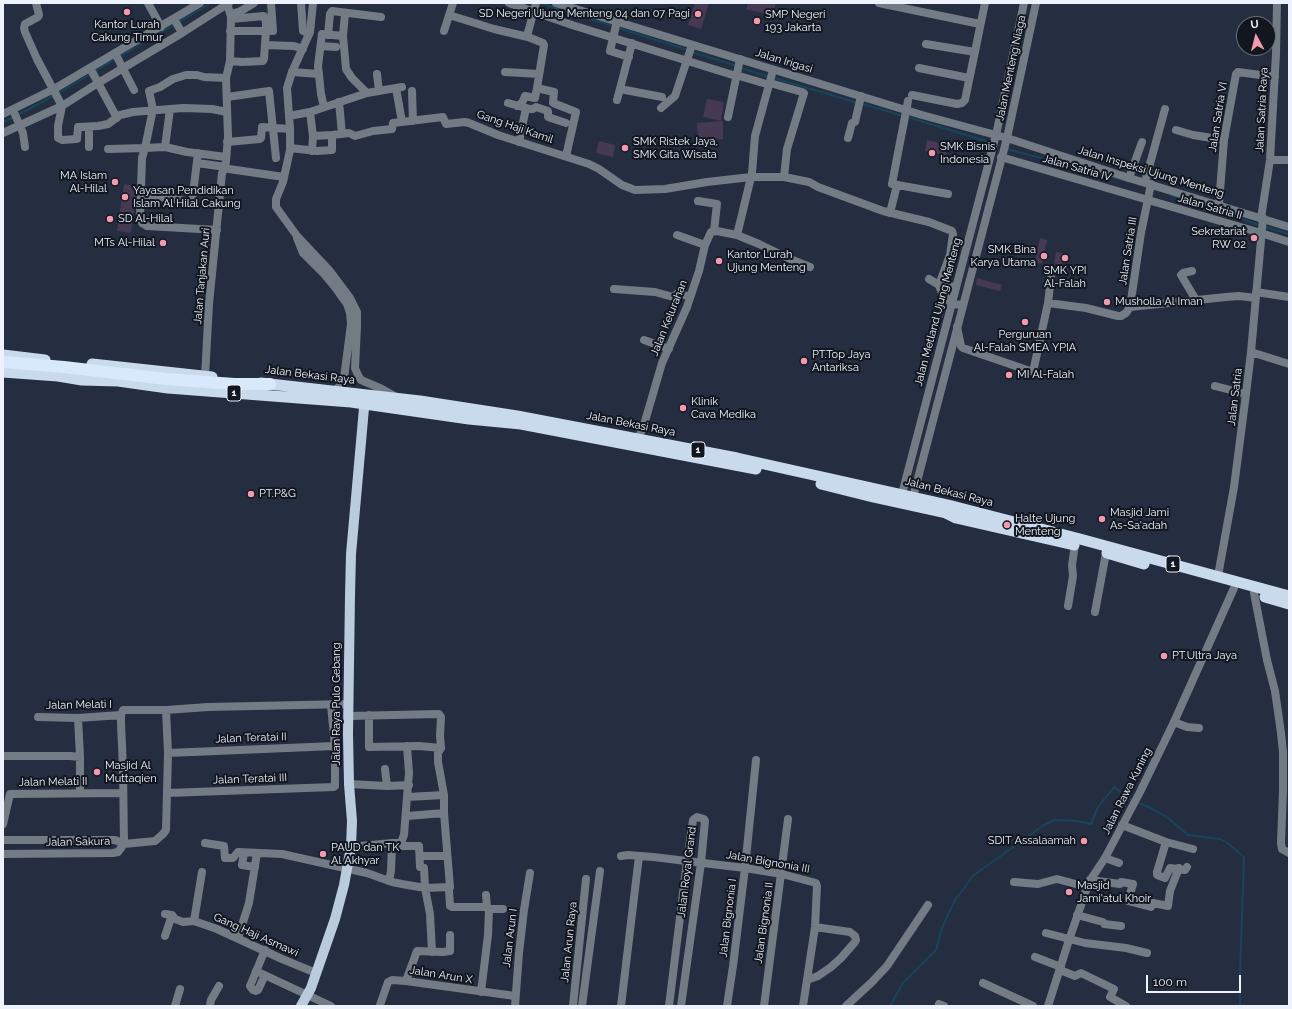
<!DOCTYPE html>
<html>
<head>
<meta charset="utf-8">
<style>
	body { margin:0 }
	#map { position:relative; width:1292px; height:1009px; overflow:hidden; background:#252d41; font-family:Raleway,sans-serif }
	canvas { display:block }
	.frame { position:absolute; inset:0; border:4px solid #eef2fd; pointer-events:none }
	.north { position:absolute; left:1236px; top:16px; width:40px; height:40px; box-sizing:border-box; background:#12161f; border:1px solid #6a6e78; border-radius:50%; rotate:353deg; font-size:11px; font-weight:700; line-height:16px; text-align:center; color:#eef2fd }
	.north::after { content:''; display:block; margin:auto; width:14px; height:18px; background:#f29aae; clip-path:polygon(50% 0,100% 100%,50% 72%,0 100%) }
	.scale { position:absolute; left:1146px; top:975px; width:95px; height:18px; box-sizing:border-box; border:2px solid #eef2fd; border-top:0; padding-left:5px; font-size:12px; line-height:14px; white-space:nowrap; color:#eef2fd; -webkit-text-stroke:3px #12161f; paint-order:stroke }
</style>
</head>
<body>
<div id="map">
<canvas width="1292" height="1009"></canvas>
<div class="frame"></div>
<div class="north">U</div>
<div class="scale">100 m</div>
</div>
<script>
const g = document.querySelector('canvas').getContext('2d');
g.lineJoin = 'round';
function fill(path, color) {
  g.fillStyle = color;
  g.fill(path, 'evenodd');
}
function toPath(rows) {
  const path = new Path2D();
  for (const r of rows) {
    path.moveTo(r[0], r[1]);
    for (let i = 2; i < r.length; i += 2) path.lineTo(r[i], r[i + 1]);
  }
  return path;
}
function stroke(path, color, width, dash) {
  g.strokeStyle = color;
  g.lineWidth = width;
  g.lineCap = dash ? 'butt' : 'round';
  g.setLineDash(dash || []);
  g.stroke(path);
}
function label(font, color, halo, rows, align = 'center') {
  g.font = font + ' Raleway,sans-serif';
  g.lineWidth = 4;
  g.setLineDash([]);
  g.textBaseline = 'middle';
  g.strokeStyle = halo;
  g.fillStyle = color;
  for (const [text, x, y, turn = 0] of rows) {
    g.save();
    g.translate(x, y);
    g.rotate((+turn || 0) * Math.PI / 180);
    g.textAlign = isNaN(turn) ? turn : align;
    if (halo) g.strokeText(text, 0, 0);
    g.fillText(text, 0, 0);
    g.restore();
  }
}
const green = toPath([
	[695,3,709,3,701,29,688,25],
	[748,3,776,3,772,16,746,9],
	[707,99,724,102,721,121,703,117],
	[723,121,723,139,698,140,697,123],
	[927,140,948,145,946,156,925,151],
	[599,141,615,145,613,157,596,153],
	[124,184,137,186,131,233,117,231],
	[1040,238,1047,240,1042,264,1035,262],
	[1056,252,1064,254,1062,265,1054,263],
	[977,278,1002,285,1000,291,976,285]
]);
const stream = toPath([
	[540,3,613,26],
	[179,22,211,3],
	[618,28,688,50],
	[692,52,737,66],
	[119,57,175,24],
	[741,68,769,77],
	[95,71,115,59],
	[774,78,858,103],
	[58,93,91,74],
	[862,104,904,116],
	[18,115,55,95],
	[908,117,992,143],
	[3,122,14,117],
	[1007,149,1130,182],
	[1171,195,1259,225],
	[1265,227,1289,234],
	[1136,802,1151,808,1168,818,1188,835,1220,839,1229,844,1244,857,1240,972,1240,1006],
	[890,1006,903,983,936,950,942,928,955,900,974,875,1044,825,1054,820,1077,821,1091,824,1098,807,1114,787,1132,800]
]);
const minor = toPath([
	[36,3,39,15,38,17,25,24,24,28,25,32,37,59,62,106,58,126,58,138,62,140,77,139,78,127,98,126,108,124,120,115,133,112,183,108,212,109,227,112],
	[148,3,161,27],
	[301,3,303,31,309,34],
	[509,3,572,25,736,76],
	[879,3,980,24],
	[345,13,343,36,346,69,352,78,367,93],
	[231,14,239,12,254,3],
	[449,15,494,29,528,37,543,43,544,45,537,88,554,92,553,103,576,112,566,156],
	[174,19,182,33],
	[617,21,610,51,629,57],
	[230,31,273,31,271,3],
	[444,31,453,3],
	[328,35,330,14,332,11,381,17],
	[527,36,536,3],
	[926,44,975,52],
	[265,45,294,46,303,49],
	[321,46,336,47],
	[115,53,134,90],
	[230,61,242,62,263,61,264,59,266,30,266,22,264,16,231,19],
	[90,68,117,118],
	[919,68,969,78],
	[292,72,319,74],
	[505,72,539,74],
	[377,74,379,91],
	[736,75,763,83],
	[770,83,802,92,804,93,787,149,784,177],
	[396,88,402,122],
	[620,89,662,97],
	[412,91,413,121],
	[912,95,957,104,962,103,965,100,985,3],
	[227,97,269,91,276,158],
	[617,100,632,43],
	[908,101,892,184,948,194],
	[339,102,342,134],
	[508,103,530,109,533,109,536,107,548,111,548,117,566,123],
	[517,106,522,103,525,96,535,98,537,88],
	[324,107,321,94,318,66,322,34,343,36],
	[661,108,675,96,692,45],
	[13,110,23,133,25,147],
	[310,112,313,136],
	[289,116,310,112,367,93,402,87],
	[728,117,740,59],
	[89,127,89,147],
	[1176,130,1193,135,1224,140],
	[3,133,62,106,98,83,182,33,229,3],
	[848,138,852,123,855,122,861,96],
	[227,142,260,139,261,138,262,127,290,129],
	[519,142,526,108],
	[165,147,170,109],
	[290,148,317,151,332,150,332,135],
	[108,149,145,148,142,158,140,218,142,223,147,226,217,230],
	[312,151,313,136,332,135,349,133,355,136,373,131,392,129,393,123,443,117,446,124,465,122,469,123,498,135,589,164,599,169,622,185,635,190,665,189,707,182,751,177,784,177,809,182,818,187,883,211,929,222,952,231,953,234,950,255,939,285,956,287],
	[226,157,187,152,165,147,145,148,153,109,149,91,160,87,173,79,186,75,197,75,204,77,226,78],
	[1001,157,1261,233,1289,242],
	[1270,160,1289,160],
	[226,162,228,136,226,78,230,61,231,17,227,3],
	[197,163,226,167,229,169,284,177],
	[1129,178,1142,142],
	[1145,182,1165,109],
	[141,194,192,202,198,153],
	[698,201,717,204,714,231],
	[1219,204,1224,140,1236,74,1238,72,1275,77],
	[890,213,897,185],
	[1261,218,1270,160,1276,54,1277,3],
	[677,235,705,245],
	[737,235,752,173,755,136,773,70],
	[1192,271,1183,273,1181,275,1196,300],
	[929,279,939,285,942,293,952,304,963,305],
	[614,289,655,292,673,297,678,293,690,297],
	[1256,292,1289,297],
	[1048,303,1086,308,1118,316,1121,316,1126,313,1130,307,1141,233,1151,184],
	[1130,307,1226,297,1239,296,1256,298],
	[957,327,961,346,963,348,1033,372,1048,303,1051,278],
	[644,340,669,349],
	[1251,352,1289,364],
	[205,376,209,304,222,173,226,167],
	[1215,386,1246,394],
	[638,438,643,428,662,363,687,307,699,271,705,245,711,232,717,231,737,235,759,244,790,259,810,267],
	[1218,576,1234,487,1246,394,1251,352,1263,218],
	[1254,593,1267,660,1275,691,1281,733,1283,752,1283,791,1281,843,1282,849,1289,853],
	[1068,606,1073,576,1072,565,1075,545],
	[1095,612,1106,553],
	[369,715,369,747,419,746,441,748],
	[348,716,439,714,441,717,440,736,441,748],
	[38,717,78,718,121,715],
	[1174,722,1187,727,1199,728],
	[407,746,409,773,407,797,444,795],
	[168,753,335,746],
	[3,756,70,756,80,757,78,718],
	[80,757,80,793],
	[385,769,387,786],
	[349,784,387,786,409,785],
	[167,793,334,787,335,786,335,746,331,705],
	[407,816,444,813],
	[3,824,10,794,123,793],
	[1122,825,1166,842,1193,849],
	[3,840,115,840,124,844],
	[1166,842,1157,872,1157,875,1165,878,1170,868,1185,870,1187,867],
	[205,843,224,846,225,858,233,858,238,852,282,854,367,873,392,882,402,884,425,888,450,887,444,813,444,795,438,762,438,753,441,748],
	[401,843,404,835,407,797],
	[124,844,123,769,121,723,121,715,123,710,166,710,208,707,348,704],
	[124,844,155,841,163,834,166,830,168,753,166,710],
	[351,847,392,843],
	[244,853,242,865,255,867],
	[3,854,113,853,118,852,124,844],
	[420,856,447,856],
	[621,856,628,855,653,857,745,868,782,874,816,883,817,886,815,927,803,1006],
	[1105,858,1119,863],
	[1090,880,1120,884,1121,882,1133,884,1128,901,1151,907,1153,903,1168,906,1170,891,1179,868],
	[389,881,391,871,392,843,401,843,402,846,419,846,420,867,424,868,425,888,430,914,432,952],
	[1014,882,1038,884,1057,879,1087,887],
	[449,890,450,906,452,907,487,907],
	[489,909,503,909],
	[165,914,172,915,175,919,183,922,194,921,217,929,282,959,316,973],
	[1077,915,1103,922,1104,924,1121,926],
	[194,921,202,872],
	[1046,933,1085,943,1126,948,1147,953],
	[165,936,172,915],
	[238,938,249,903,257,853],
	[265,950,250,986,253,990,256,991,258,990,265,975],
	[1035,957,1061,967],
	[1060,970,1075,976,1081,973,1114,989,1110,997,1126,1006],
	[256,971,331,1006],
	[807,980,818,976,831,967,841,958,855,942,856,940,855,936,850,932,815,927],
	[406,981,417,951,443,952,450,951,450,935],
	[983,983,1033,1006],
	[481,992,488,935,489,909,487,907,486,895],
	[939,1004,944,1006],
	[380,1005,388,982,392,980,406,981,515,996],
	[175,1006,180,989],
	[210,1006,211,1000,219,986],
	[515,1006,519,953,524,910,530,873],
	[573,1006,586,879],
	[582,1006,600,871],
	[621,1006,639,856],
	[669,1006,687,861,693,820,697,817,704,819,705,821,701,863,681,1006],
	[727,1006,733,966,745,868,756,760],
	[764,1006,788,819],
	[846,1006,872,982,887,966,928,905]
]);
const tertiary = toPath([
	[313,3,310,32,292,72,287,88,290,129,290,150,283,182,276,199,276,207,297,236,329,270,350,298,357,312,357,326,355,368,358,375,361,380,382,389,396,397],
	[556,3,922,115,1007,138,1129,178,1289,227],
	[3,114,54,89,200,3],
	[297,238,303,253,324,274,334,286,347,304,350,313,351,324,344,378,338,388,333,391],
	[902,494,996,135,1024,3],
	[913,497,1007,138,1036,3],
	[1048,1006,1069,940,1089,882,1105,858,1140,792,1174,722,1234,588]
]);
const primary = toPath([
	[301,1006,311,988,335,919,344,885,351,847,352,821,349,784,348,734,350,595,351,554,365,397]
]);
const trunk = toPath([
	[3,355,45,360],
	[92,364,212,377],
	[3,372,58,376,82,380,118,381,168,388,351,402,469,419,521,424,756,469],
	[261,383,420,401,517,416,737,458,948,505,1080,539,1289,596],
	[821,484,873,497,946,513,956,518,1074,545],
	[1107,553,1144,564],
	[1265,597,1289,604]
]);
const motorway = toPath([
	[3,362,64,367,166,379,234,384,270,384]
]);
const markers = [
	[127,12,4,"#f29aae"],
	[698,14,4,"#f29aae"],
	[757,21,4,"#f29aae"],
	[625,148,4,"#f29aae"],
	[932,153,4,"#f29aae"],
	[115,182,4,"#f29aae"],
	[125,197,4,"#f29aae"],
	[110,219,4,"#f29aae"],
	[1254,238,4,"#f29aae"],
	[163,243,4,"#f29aae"],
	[1044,256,4,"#f29aae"],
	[1065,258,4,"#f29aae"],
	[719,261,4,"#f29aae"],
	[1107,302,4,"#f29aae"],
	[1025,322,4,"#f29aae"],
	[804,361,4,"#f29aae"],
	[1009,375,4,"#f29aae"],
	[683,408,4,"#f29aae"],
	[251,494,4,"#f29aae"],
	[1102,519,4,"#f29aae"],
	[1007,525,4,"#f29aae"],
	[1164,656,4,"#f29aae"],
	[97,772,4,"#f29aae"],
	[1084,841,4,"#f29aae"],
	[323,854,4,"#f29aae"],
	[1069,892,4,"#f29aae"]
];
const shields = [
	[234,393,14],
	[698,450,14],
	[1173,564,14]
];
const shieldNames = [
	["1",234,393],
	["1",698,450],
	["1",1173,564]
];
const poiNames = [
	["SD Negeri Ujung Menteng 04 dan 07 Pagi",690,14,"right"],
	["SMP Negeri",765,15],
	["193 Jakarta",765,28],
	["Kantor Lurah",127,25,"center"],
	["Cakung Timur",127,38,"center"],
	["SMK Ristek Jaya,",633,142],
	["SMK Gita Wisata",633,155],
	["SMK Bisnis",940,147],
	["Indonesia",940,160],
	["MA Islam",107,176,"right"],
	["Al-Hilal",107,189,"right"],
	["Yayasan Pendidikan",133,191],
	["Islam Al Hilal Cakung",133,204],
	["SD Al-Hilal",118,219],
	["Sekretariat",1246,232,"right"],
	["RW 02",1246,245,"right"],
	["MTs Al-Hilal",155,243,"right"],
	["SMK Bina",1036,250,"right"],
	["Karya Utama",1036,263,"right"],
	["Kantor Lurah",727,255],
	["Ujung Menteng",727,268],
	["SMK YPI",1065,271,"center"],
	["Al-Falah",1065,284,"center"],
	["Musholla Al Iman",1115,302],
	["Perguruan",1025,335,"center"],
	["Al-Falah SMEA YPIA",1025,348,"center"],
	["PT.Top Jaya",812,355],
	["Antariksa",812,368],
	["MI Al-Falah",1017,375],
	["Klinik",691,402],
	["Cava Medika",691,415],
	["PT.P&G",259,494],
	["Masjid Jami",1110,513],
	["As-Sa'adah",1110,526],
	["Halte Ujung",1015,519],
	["Menteng",1015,532],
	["PT.Ultra Jaya",1172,656],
	["Masjid Al",105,766],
	["Muttaqien",105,779],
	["SDIT Assalaamah",1076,841,"right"],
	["PAUD dan TK",331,848],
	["Al Akhyar",331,861],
	["Masjid",1077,886],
	["Jami'atul Khoir",1077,899]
];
const streetNames = [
	["Jalan Irigasi",784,61,17],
	["Jalan Menteng Niaga",1011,68,-78],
	["Jalan Satria Raya",1262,110,-87],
	["Jalan Satria VI",1218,117,-81],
	["Gang Haji Kamil",515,127,19],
	["Jalan Satria IV",1077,168,16],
	["Jalan Inspeksi Ujung Menteng",1151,172,17],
	["Jalan Satria II",1210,207,16],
	["Jalan Satria III",1128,251,-81],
	["Jalan Tanjakan Auri",202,276,-85],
	["Jalan Metland Ujung Menteng",938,312,-75],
	["Jalan Kelurahan",669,318,-68],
	["Jalan Bekasi Raya",310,375,7],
	["Jalan Satria",1235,397,-83],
	["Jalan Bekasi Raya",631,424,11],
	["Jalan Bekasi Raya",949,492,14],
	["Jalan Raya Pulo Gebang",337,704,-90],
	["Jalan Melati I",79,705,-1],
	["Jalan Teratai II",251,738,-2],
	["Jalan Teratai III",250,779,-2],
	["Jalan Melati II",53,782,-1],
	["Jalan Rawa Kuning",1127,791,-63],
	["Jalan Sakura",78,842,-1],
	["Jalan Bignonia III",768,862,10],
	["Jalan Royal Grand",687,872,-83],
	["Jalan Bignonia I",728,918,-83],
	["Jalan Bignonia II",764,923,-82],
	["Gang Haji Asmawi",256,935,24],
	["Jalan Arun I",510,938,-83],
	["Jalan Arun Raya",569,942,-84],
	["Jalan Arun X",441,975,9]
];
fill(green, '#463954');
stroke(stream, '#17465a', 2);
stroke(minor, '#737c85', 8);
stroke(tertiary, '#737c85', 8);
stroke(primary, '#b9cbdd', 10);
stroke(trunk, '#c8daec', 11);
stroke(motorway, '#d8e9fb', 12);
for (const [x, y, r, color] of markers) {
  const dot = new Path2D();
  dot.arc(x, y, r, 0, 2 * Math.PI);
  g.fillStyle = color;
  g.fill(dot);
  stroke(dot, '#12161f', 1.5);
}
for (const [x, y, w] of shields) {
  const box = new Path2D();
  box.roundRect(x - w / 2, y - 8, w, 16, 3);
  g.fillStyle = '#12161f';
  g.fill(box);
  stroke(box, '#eef2fd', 1);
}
label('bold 10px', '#eef2fd', null, shieldNames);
label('11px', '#eef2fd', '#12161f', poiNames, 'left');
label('11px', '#eef2fd', '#12161f', streetNames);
</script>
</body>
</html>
